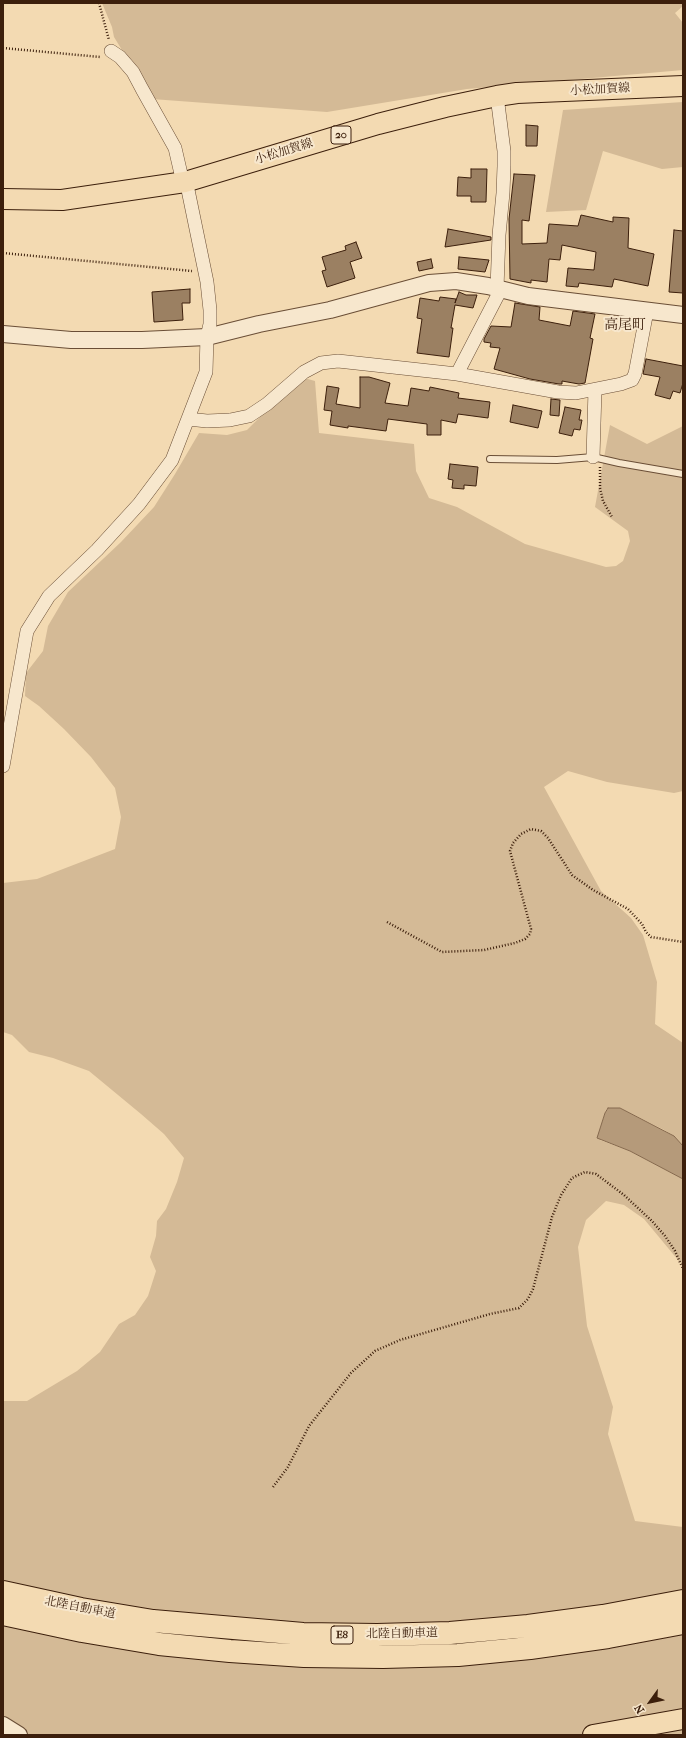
<!DOCTYPE html>
<html>
<head>
<meta charset="utf-8">
<style>
	body { margin:0 }
	#map { position:relative; width:686px; height:1738px; overflow:hidden; background:#f3dab2; font-family:"IM FELL French Canon",serif }
	canvas { display:block }
	.frame { position:absolute; inset:0; border:4px solid #3c1f0c; pointer-events:none }
	.north { position:absolute; left:630px; top:1682px; width:40px; height:40px; -webkit-text-stroke:3px #f7e7cd; paint-order:stroke; rotate:237deg; font-size:11px; font-weight:700; line-height:16px; text-align:center; color:#3c1f0c }
	.north::after { content:''; display:block; margin:auto; width:14px; height:18px; background:#3c1f0c; clip-path:polygon(50% 0,100% 100%,50% 72%,0 100%) }
</style>
</head>
<body>
<div id="map">
<canvas width="686" height="1738"></canvas>
<div class="frame"></div>
<div class="north">N</div>
</div>
<script>
const g = document.querySelector('canvas').getContext('2d');
g.lineJoin = 'round';
function fill(path, color) {
  g.fillStyle = color;
  g.fill(path, 'evenodd');
}
function toPath(rows) {
  const path = new Path2D();
  for (const r of rows) {
    path.moveTo(r[0], r[1]);
    for (let i = 2; i < r.length; i += 2) path.lineTo(r[i], r[i + 1]);
  }
  return path;
}
function stroke(path, color, width, dash) {
  g.strokeStyle = color;
  g.lineWidth = width;
  g.lineCap = dash ? 'butt' : 'round';
  g.setLineDash(dash || []);
  g.stroke(path);
}
function label(font, color, halo, rows, align = 'center') {
  g.font = font + ' "IM FELL French Canon","Noto Serif JP",serif';
  g.lineWidth = 4;
  g.setLineDash([]);
  g.textBaseline = 'middle';
  g.strokeStyle = halo;
  g.fillStyle = color;
  for (const [text, x, y, turn = 0] of rows) {
    g.save();
    g.translate(x, y);
    g.rotate((+turn || 0) * Math.PI / 180);
    g.textAlign = isNaN(turn) ? turn : align;
    if (halo) g.strokeText(text, 0, 0);
    g.fillText(text, 0, 0);
    g.restore();
  }
}
const green = toPath([
	[102,3,683,3,683,6,675,13,683,23,683,70,467,89,327,112,152,99,114,37,112,27],
	[683,102,683,167,662,169,603,151,586,210,546,212,563,110],
	[304,378,315,381,319,433,414,444,416,471,429,498,457,507,525,544,606,567,616,566,623,561,630,541,628,531,595,507,610,425,647,444,683,426,683,791,674,793,607,782,568,771,544,787,601,891,631,918,643,935,657,982,655,1024,683,1043,683,1146,674,1136,664,1130,620,1108,608,1108,606,1110,599,1132,600,1140,630,1151,683,1179,683,1266,644,1219,624,1205,606,1201,586,1220,578,1247,587,1326,613,1407,608,1434,635,1521,683,1527,683,1735,3,1735,3,1401,27,1401,77,1371,100,1352,119,1324,135,1315,148,1296,156,1271,150,1257,156,1236,157,1221,166,1209,177,1182,184,1158,164,1134,141,1114,89,1071,53,1058,29,1052,12,1035,3,1032,3,883,37,879,115,849,121,817,115,788,91,757,64,729,39,706,25,696,26,673,43,651,48,626,68,592,121,542,154,507,175,474,199,433,227,435,247,430,295,382]
]);
const water = toPath([
	[608,1108,620,1108,674,1136,683,1146,683,1179,630,1151,597,1138,605,1113,608,1108]
]);
const building = toPath([
	[526,125,538,126,537,146,526,146,526,125],
	[471,169,487,169,486,202,471,202,471,196,457,196,458,177,471,178,471,169],
	[514,174,535,175,529,221,522,220,522,244,547,243,549,224,578,226,581,215,613,222,613,217,629,218,628,248,654,254,648,286,614,279,612,287,579,283,578,287,566,286,568,268,594,270,596,252,562,245,560,260,549,259,547,282,531,280,531,283,510,279,509,219,514,174],
	[448,229,491,237,491,240,445,247,448,229],
	[674,230,683,231,683,293,669,292,674,230],
	[356,242,362,258,350,262,355,278,327,287,322,271,326,270,322,257,346,250,345,246,356,242],
	[459,257,489,260,485,272,458,269,459,257],
	[431,259,433,268,419,271,417,262,431,259],
	[190,289,190,303,182,303,183,320,154,322,152,292,190,289],
	[459,292,466,295,477,295,473,308,455,305,451,328,453,328,449,357,417,353,422,319,417,318,420,298,439,301,440,297,456,299,455,303,459,292],
	[515,303,540,307,539,320,570,326,573,311,595,314,590,338,593,339,585,383,579,384,562,381,562,384,559,384,530,379,494,369,500,348,490,347,491,343,484,342,484,339,491,326,511,327,515,303],
	[646,359,683,366,683,383,680,393,673,391,670,399,655,395,660,377,643,374,646,359],
	[360,377,369,377,390,383,385,403,408,406,411,388,429,391,430,387,459,393,458,398,490,402,488,418,458,414,456,423,441,420,441,435,427,435,427,424,388,419,386,431,348,426,348,428,330,425,332,411,324,410,327,386,339,388,336,404,360,408,360,377],
	[551,399,560,400,559,416,550,415,551,399],
	[513,405,542,411,538,428,510,422,513,405],
	[565,407,581,410,579,420,582,420,580,430,574,429,572,436,559,433,565,407],
	[450,464,478,467,476,486,464,485,464,489,452,488,453,480,448,479,450,464]
]);
const path = toPath([
	[99,3,109,40],
	[3,48,100,57],
	[3,253,192,271],
	[600,467,600,488,603,501,612,517],
	[387,922,442,952,484,950,515,943,525,939,530,934,531,929,510,851,513,843,521,834,531,829,541,831,548,838,572,875,593,890,628,909,642,924,646,932,651,937,683,942],
	[273,1487,288,1467,309,1426,351,1373,375,1351,400,1340,490,1314,519,1308,528,1299,533,1289,552,1217,561,1195,572,1178,585,1172,596,1174,624,1195,652,1221,665,1236,675,1251,683,1269]
]);
const service = toPath([
	[490,459,557,460,593,457,619,463,683,474]
]);
const minor = toPath([
	[497,96,504,151,504,166,503,193,499,235,497,288],
	[457,374,501,289],
	[188,419,207,421,230,420,249,416,267,404,304,372,321,363,338,361,457,374,558,392,576,393,621,384,632,380,635,374,647,311],
	[593,457,595,390],
	[3,766,27,631,49,596,97,550,139,504,172,460,206,372,207,337,210,324,210,310,207,282,187,185,181,174,175,148,142,89,133,72,120,57,111,51]
]);
const tertiary = toPath([
	[3,334,71,340,142,340,207,337,259,324,330,310,429,283,456,281,488,286,528,296,683,315],
	[3,1725,19,1735]
]);
const primary = toPath([
	[3,199,62,200,185,182,378,124,445,107,497,96,517,93,683,86],
	[593,1735,683,1719]
]);
const motorway = toPath([
	[3,1592,81,1609,153,1621,303,1634,377,1635,450,1633,528,1626,603,1616,683,1601],
	[3,1614,82,1631,159,1644,230,1651,304,1656,383,1657,458,1655,530,1648,608,1637,683,1623]
]);
const shields = [
	[341,135,20],
	[342,1635,22]
];
const shieldNames = [
	["20",341,135],
	["E8",342,1635]
];
const streetNames = [
	["小松加賀線",600,90,-3],
	["小松加賀線",284,152,-17],
	["北陸自動車道",80,1608,11],
	["北陸自動車道",402,1634,-1]
];
const quarterNames = [
	["高尾町",625,326]
];
fill(green, '#d4ba96');
fill(water, '#b59a7a');
stroke(water, '#85694e', 1);
fill(building, '#9b8062');
stroke(building, '#3c1f0c', 1);
stroke(service, '#6a4e36', 8);
stroke(minor, '#6a4e36', 14);
stroke(tertiary, '#6a4e36', 18);
stroke(primary, '#3c1f0c', 22);
stroke(motorway, '#3c1f0c', 24);
stroke(path, '#3c1f0c', 2.5, [1, 2]);
stroke(service, '#f7e7cd', 6);
stroke(minor, '#f7e7cd', 13);
stroke(tertiary, '#f7e7cd', 16);
stroke(primary, '#f3dab2', 20);
stroke(motorway, '#f3dab2', 22);
for (const [x, y, w] of shields) {
  const box = new Path2D();
  box.roundRect(x - w / 2, y - 9, w, 18, 3);
  g.fillStyle = '#f7e7cd';
  g.fill(box);
  stroke(box, '#3c1f0c', 1);
}
label('bold 11px', '#3c1f0c', null, shieldNames);
label('12px', '#3c1f0c', '#f7e7cd', streetNames);
label('14px', '#3c1f0c', '#f7e7cd', quarterNames);
</script>
</body>
</html>
